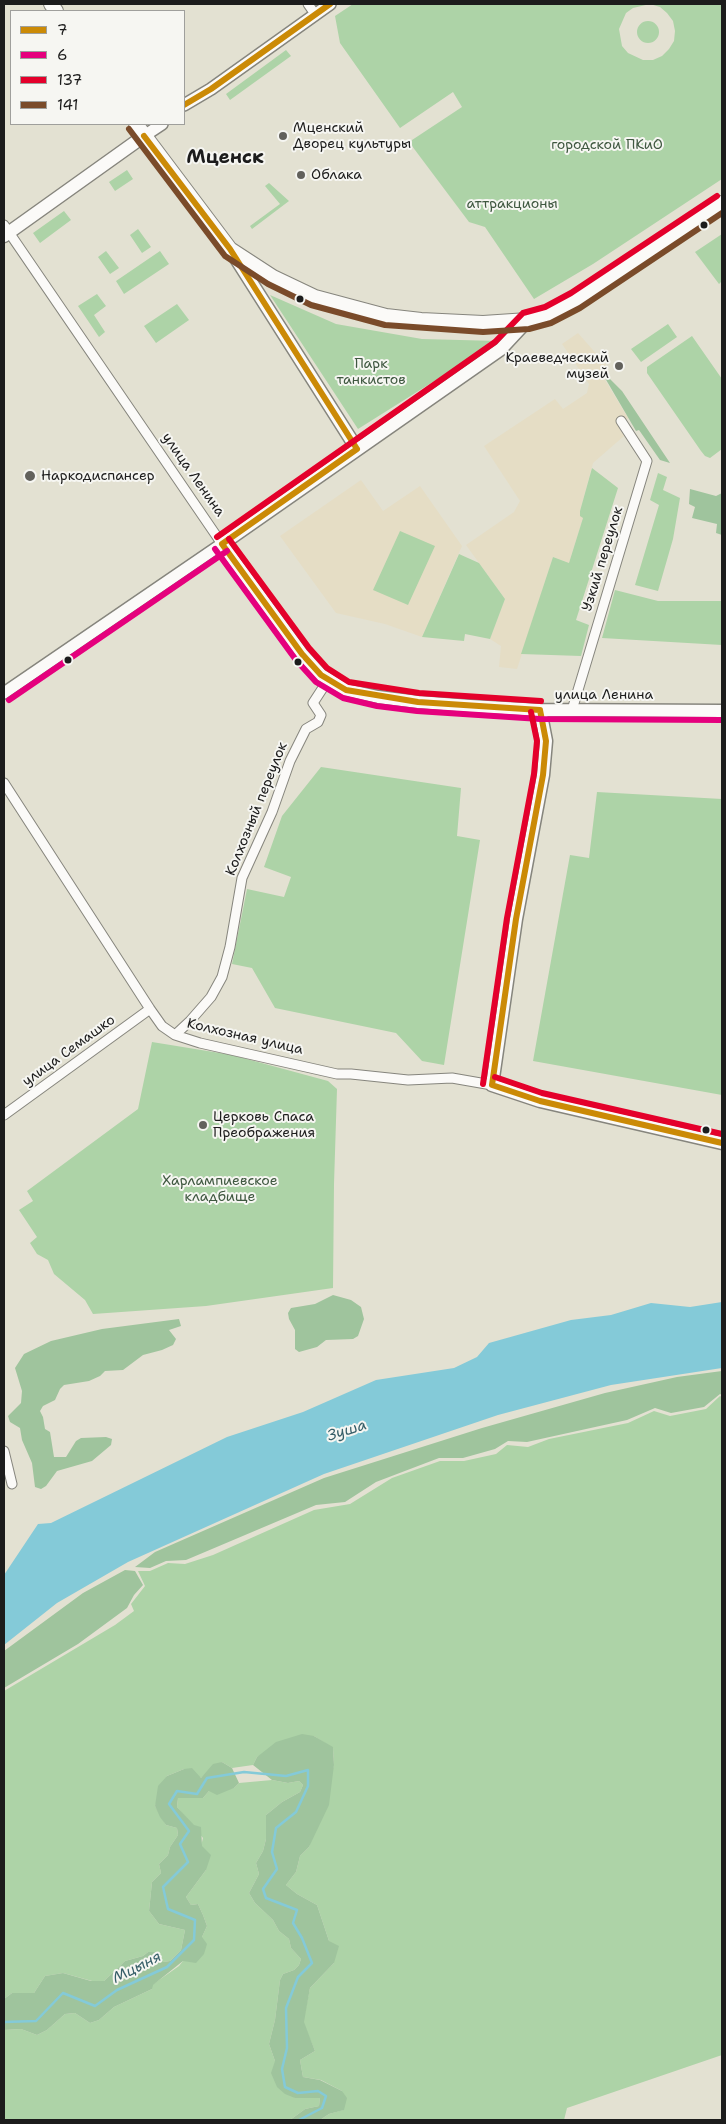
<!DOCTYPE html>
<html>
<head>
<meta charset="utf-8">
<style>
	body { margin:0 }
	#map { position:relative; width:726px; height:2124px; overflow:hidden; background:#e3e1d2; font-family:"Shantell Sans",sans-serif }
	canvas { display:block }
	.frame { position:absolute; inset:0; border:5px solid #1c1c1c; pointer-events:none }
	.legend { position:absolute; left:10px; top:10px; width:175px; height:115px; box-sizing:border-box; background:#f6f6f2; border:1px solid #9f9f9c; margin:0; padding:6px 9px; list-style:none; font-size:15px; color:#1c1c1c }
	.legend li { display:flex; align-items:center; gap:10px; height:25px }
	.legend b { width:25px; border:1px solid #9f9f9c }
</style>
</head>
<body>
<div id="map">
<canvas width="726" height="2124"></canvas>
<div class="frame"></div>
<ul class="legend">
<li><b style="height:6px;background:#cb8a06"></b>7</li>
<li><b style="height:6px;background:#e5007d"></b>6</li>
<li><b style="height:6px;background:#e4002b"></b>137</li>
<li><b style="height:6px;background:#7a4b2a"></b>141</li>
</ul>
</div>
<script>
const g = document.querySelector('canvas').getContext('2d');
g.lineJoin = 'round';
function fill(path, color) {
  g.fillStyle = color;
  g.fill(path, 'evenodd');
}
function toPath(rows) {
  const path = new Path2D();
  for (const r of rows) {
    if (r.length === 3) {
      path.moveTo(r[0] + r[2], r[1]);
      path.arc(r[0], r[1], r[2], 0, 2 * Math.PI);
      continue;
    }
    path.moveTo(r[0], r[1]);
    for (let i = 2; i < r.length; i += 2) path.lineTo(r[i], r[i + 1]);
  }
  return path;
}
function stroke(path, color, width, dash) {
  g.strokeStyle = color;
  g.lineWidth = width;
  g.lineCap = dash ? 'butt' : 'round';
  g.setLineDash(dash || []);
  g.stroke(path);
}
function label(font, color, halo, rows, align = 'center') {
  g.font = font + ' "Shantell Sans",sans-serif';
  g.lineWidth = 4;
  g.setLineDash([]);
  g.textBaseline = 'middle';
  g.strokeStyle = halo;
  g.fillStyle = color;
  for (const [text, x, y, turn = 0] of rows) {
    g.save();
    g.translate(x, y);
    g.rotate((+turn || 0) * Math.PI / 180);
    g.textAlign = isNaN(turn) ? turn : align;
    if (halo) g.strokeText(text, 0, 0);
    g.fillText(text, 0, 0);
    g.restore();
  }
}
const built = toPath([
	[578,333,607,366,602,375,628,418,619,428,624,436,593,463,580,511,583,518,569,563,553,557,517,669,499,667,501,646,490,639,505,599,466,545,514,512,520,501,484,446,555,399,563,409,587,393,589,384,562,344],
	[361,480,383,511,420,486,462,546,422,637,385,624,336,613,280,536]
]);
const green = toPath([
	[353,4,722,4,722,179,593,264,534,299,485,227,469,222,409,142,462,107,453,92,400,128,340,43,335,16],
	[650,4,660,7,667,13,673,21,675,31,674,41,669,49,662,56,653,60,643,60,628,53,622,46,619,29,626,13,633,8],
	[648,32,11],
	[286,50,291,56,230,100,226,94],
	[127,170,133,179,115,191,109,182],
	[269,183,289,201,252,229,250,226,280,204,265,186],
	[64,211,71,220,40,243,33,233],
	[138,229,151,247,142,253,130,235],
	[722,234,722,281,719,284,695,252],
	[106,251,119,268,110,274,98,257],
	[160,251,169,264,124,294,116,281],
	[97,294,106,306,94,315,105,332,99,337,78,306],
	[270,295,336,324,422,339,498,341,358,429],
	[177,304,189,320,156,343,144,326],
	[668,324,677,337,641,362,631,349],
	[692,336,722,379,722,449,710,458,705,456,701,451,647,373,647,367],
	[592,468,618,488,576,620,589,625,581,656,521,654,553,557,569,563,583,518,580,516,580,511],
	[658,473,667,477,663,490,680,498,673,539,658,591,635,585,659,505,650,500],
	[400,531,435,546,408,605,373,590],
	[459,554,479,563,505,599,490,639,465,634,464,641,422,637],
	[615,590,658,601,721,601,722,596,722,645,602,638],
	[321,767,461,788,457,836,480,840,444,1065,422,1061,396,1033,275,1008,252,968,232,964,247,889,284,897,291,877,264,867,282,816],
	[597,792,722,799,722,1095,533,1061,570,855,589,858],
	[152,1042,232,1055,328,1081,337,1089,334,1184,333,1288,206,1306,93,1314,85,1300,54,1274,48,1260,37,1254,30,1243,37,1237,19,1210,33,1201,27,1191,138,1109],
	[720,1396,722,1397,722,2055,567,2108,564,2120,320,2120,329,2114,343,2110,342,2091,321,2080,303,2077,300,2060,315,2051,303,2022,310,1988,334,1963,329,1941,317,1905,297,1894,286,1885,296,1872,300,1856,309,1847,334,1765,333,1748,314,1736,257,1757,253,1765,232,1768,222,1762,201,1778,184,1769,167,1776,155,1806,166,1825,177,1828,178,1835,170,1847,168,1855,159,1864,161,1873,152,1882,149,1911,159,1924,185,1930,181,1950,170,1961,163,1962,148,1952,143,1956,125,1961,104,1981,92,1981,63,1973,45,1976,34,1993,12,1993,4,1999,4,1691,115,1625,134,1611,131,1604,145,1586,138,1571,150,1571,168,1563,185,1564,213,1555,314,1510,350,1504,392,1478,440,1461,464,1461,496,1454,507,1445,528,1447,549,1439,628,1423,654,1411,670,1416,706,1409],
	[272,1780,288,1783,299,1781,303,1785,300,1792,282,1802,266,1815,266,1839,263,1851,256,1863,259,1874,249,1893,255,1903,273,1920,279,1931,289,1939,291,1948,301,1959,299,1965,294,1970,283,1974,280,1980,275,2020,269,2044,275,2061,295,2098,320,2098,319,2106,305,2109,290,2120,4,2120,4,2030,21,2029,37,2035,47,2030,65,2014,75,2013,90,2023,99,2020,114,2007,152,1989,152,1985,179,1966,202,1937,207,1926,203,1915,198,1904,191,1905,186,1897,206,1870,201,1846,203,1838,177,1807,178,1798,203,1798,209,1791,234,1788,239,1783]
]);
const forest = toPath([
	[607,376,622,391,670,463,660,460,639,430,636,431,605,378],
	[690,489,716,496,722,493,722,535,716,533,717,524,692,518,695,507,689,504],
	[333,1295,351,1300,361,1307,364,1319,358,1336,353,1339,326,1340,317,1347,299,1352,295,1349,295,1330,289,1319,288,1313,291,1308,315,1304],
	[179,1319,181,1326,169,1330,176,1339,173,1345,162,1350,143,1355,123,1370,105,1371,100,1376,89,1381,64,1385,60,1389,55,1400,43,1406,40,1411,43,1417,45,1429,50,1432,54,1457,66,1457,76,1441,81,1438,106,1437,112,1439,111,1445,92,1461,57,1471,46,1486,41,1489,35,1487,32,1463,22,1440,20,1428,10,1422,8,1416,21,1403,22,1391,15,1368,24,1354,51,1341,102,1329],
	[722,1371,722,1395,720,1394,704,1407,671,1413,655,1408,627,1420,527,1442,508,1441,495,1449,463,1458,439,1458,376,1482,345,1502,316,1505,186,1560,166,1561,150,1568,135,1567,155,1552,324,1478,482,1428,605,1393,677,1377],
	[125,1570,135,1571,143,1585,134,1595,127,1608,78,1644,4,1688,4,1651,83,1593],
	[302,1734,314,1736,333,1747,334,1765,329,1805,309,1847,300,1856,296,1872,286,1885,297,1894,317,1905,329,1941,339,1946,334,1963,310,1988,304,2022,315,2051,300,2060,303,2077,320,2080,342,2091,347,2098,344,2110,329,2114,320,2120,290,2120,305,2109,319,2106,320,2098,295,2098,285,2094,277,2087,271,2073,275,2061,269,2044,275,2020,280,1980,283,1974,294,1970,299,1965,301,1959,291,1948,289,1939,279,1931,273,1920,255,1903,249,1893,259,1874,256,1863,263,1851,266,1839,266,1815,282,1802,300,1792,303,1785,299,1781,288,1783,272,1780,253,1765,257,1757,276,1742],
	[222,1762,232,1768,239,1783,234,1788,217,1795,209,1791,203,1798,178,1798,177,1807,194,1825,201,1827,202,1846,211,1855,206,1870,186,1897,191,1905,198,1904,203,1915,207,1926,202,1937,207,1944,204,1954,196,1963,183,1961,153,1985,152,1989,114,2007,99,2020,90,2023,75,2013,65,2014,47,2030,37,2035,21,2029,4,2030,4,1999,12,1993,34,1993,45,1976,63,1973,91,1981,104,1981,125,1961,143,1956,148,1952,157,1952,163,1962,170,1961,181,1950,185,1930,159,1924,149,1911,152,1882,161,1873,159,1864,168,1855,170,1847,178,1835,177,1828,166,1825,160,1817,155,1806,158,1786,167,1776,184,1769,192,1768,201,1778,213,1764]
]);
const water = toPath([
	[722,1302,722,1368,611,1385,498,1415,324,1474,128,1562,57,1603,4,1645,4,1575,38,1524,51,1523,227,1437,303,1412,376,1380,454,1368,477,1357,489,1343,571,1320,611,1315,651,1303,690,1307]
]);
const stream = toPath([
	[4,2022,36,2021,63,1993,95,2006,117,1990,167,1967,194,1940,195,1920,168,1909,163,1887,188,1862,180,1844,189,1831,169,1804,177,1791,197,1794,207,1778,244,1772,286,1776,308,1770,308,1786,296,1812,276,1828,272,1852,277,1869,263,1889,266,1898,297,1910,293,1923,302,1938,312,1963,298,1977,286,2008,287,2048,282,2069,285,2087,298,2093,318,2091,326,2096,322,2108,299,2120]
]);
const minor = toPath([
	[308,4,315,14],
	[4,225,222,544],
	[572,710,647,461,621,421],
	[4,783,150,1009,162,1026,175,1035,200,1043,337,1074,351,1074,408,1080,452,1078,492,1085],
	[175,1035,190,1021,211,997,222,977,230,947,242,878,272,812,290,761,306,729,318,722,321,715,313,703,328,680],
	[4,1115,150,1009],
	[4,1451,12,1484]
]);
const tertiary = toPath([
	[184,105,211,89,330,4],
	[144,136,162,124],
	[4,693,222,544]
]);
const secondary = toPath([
	[4,236,144,136],
	[230,249,357,449],
	[528,320,501,349,222,544,302,654,321,675,346,690,378,697,418,702,470,706,540,710,722,711],
	[540,710,546,741,543,775,516,919,492,1085,540,1101,722,1143]
]);
const primary = toPath([
	[51,4,56,11],
	[136,124,230,249,273,277,315,297,386,316,421,320,483,323,528,320,548,315,575,301,722,203]
]);
const bus1 = toPath([
	[184,105,211,89,330,4],
	[144,136,230,249,357,449],
	[222,544,302,654,321,675,346,690,418,702,540,710],
	[222,544,357,449],
	[492,1085,516,919,543,775,546,741,540,710],
	[492,1085,540,1101,722,1143]
]);
const bus2 = toPath([
	[215,549,296,660,316,682,343,698,377,706,417,711,540,719,722,720],
	[9,700,227,551]
]);
const bus3 = toPath([
	[217,537,495,342,523,313,545,307,571,293,717,196],
	[229,539,309,648,327,668,349,682,419,693,541,701],
	[495,1077,542,1093,722,1134],
	[483,1084,507,918,534,774,537,741,531,712]
]);
const bus4 = toPath([
	[129,129,225,256,268,284,311,305,385,325,483,332,529,329,551,323,580,308,722,213]
]);
const markers = [
	[283,136,5,"#62615c"],
	[301,175,5,"#62615c"],
	[704,225,4.5,"#1c1c1c"],
	[300,299,4.5,"#1c1c1c"],
	[619,366,5,"#62615c"],
	[30,476,6,"#62615c"],
	[68,660,4.5,"#1c1c1c"],
	[298,662,4.5,"#1c1c1c"],
	[203,1125,5,"#62615c"],
	[706,1130,4.5,"#1c1c1c"]
];
const poiNames = [
	["Мценский",293,128],
	["Дворец культуры",293,144],
	["Облака",311,175],
	["Краеведческий",609,358,"right"],
	["музей",609,374,"right"],
	["Наркодиспансер",41,476],
	["Церковь Спаса",213,1117],
	["Преображения",213,1133]
];
const parkNames = [
	["городской ПКиО",607,145],
	["аттракционы",512,204],
	["Парк",371,364],
	["танкистов",371,380],
	["Харлампиевское",220,1181],
	["кладбище",220,1197]
];
const streetNames = [
	["улица Ленина",193,475,55],
	["Узкий переулок",603,559,-73],
	["улица Ленина",604,695],
	["Колхозный переулок",257,809,-68],
	["Колхозная улица",245,1037,13],
	["улица Семашко",69,1051,-36]
];
const waterNames = [
	["Зуша",347,1431,-17],
	["Мцыня",137,1968,-27]
];
const districtNames = [
	["Мценск",225,158]
];
fill(built, '#e5ddc5');
fill(green, '#add3a7');
fill(forest, '#9fc49d');
fill(water, '#84cad8');
stroke(stream, '#84cad8', 2.5);
stroke(minor, '#86857d', 11);
stroke(tertiary, '#86857d', 14);
stroke(secondary, '#86857d', 15);
stroke(primary, '#86857d', 16);
stroke(minor, '#fbfaf8', 9);
stroke(tertiary, '#fbfaf8', 11);
stroke(secondary, '#fbfaf8', 12);
stroke(primary, '#fbfaf8', 14);
stroke(bus1, '#cb8a06', 6);
stroke(bus2, '#e5007d', 6);
stroke(bus3, '#e4002b', 6);
stroke(bus4, '#7a4b2a', 6);
for (const [x, y, r, color] of markers) {
  const dot = new Path2D();
  dot.arc(x, y, r, 0, 2 * Math.PI);
  g.fillStyle = color;
  g.fill(dot);
  stroke(dot, '#f6f6f2', 2);
}
label('14px', '#1c1c1c', '#f6f6f2', poiNames, 'left');
label('14px', '#3f5840', '#f6f6f2', parkNames);
label('14px', '#1c1c1c', '#f6f6f2', streetNames);
label('italic 15px', '#365e68', '#f6f6f2', waterNames);
label('bold 19px', '#1c1c1c', '#f6f6f2', districtNames);
</script>
</body>
</html>
